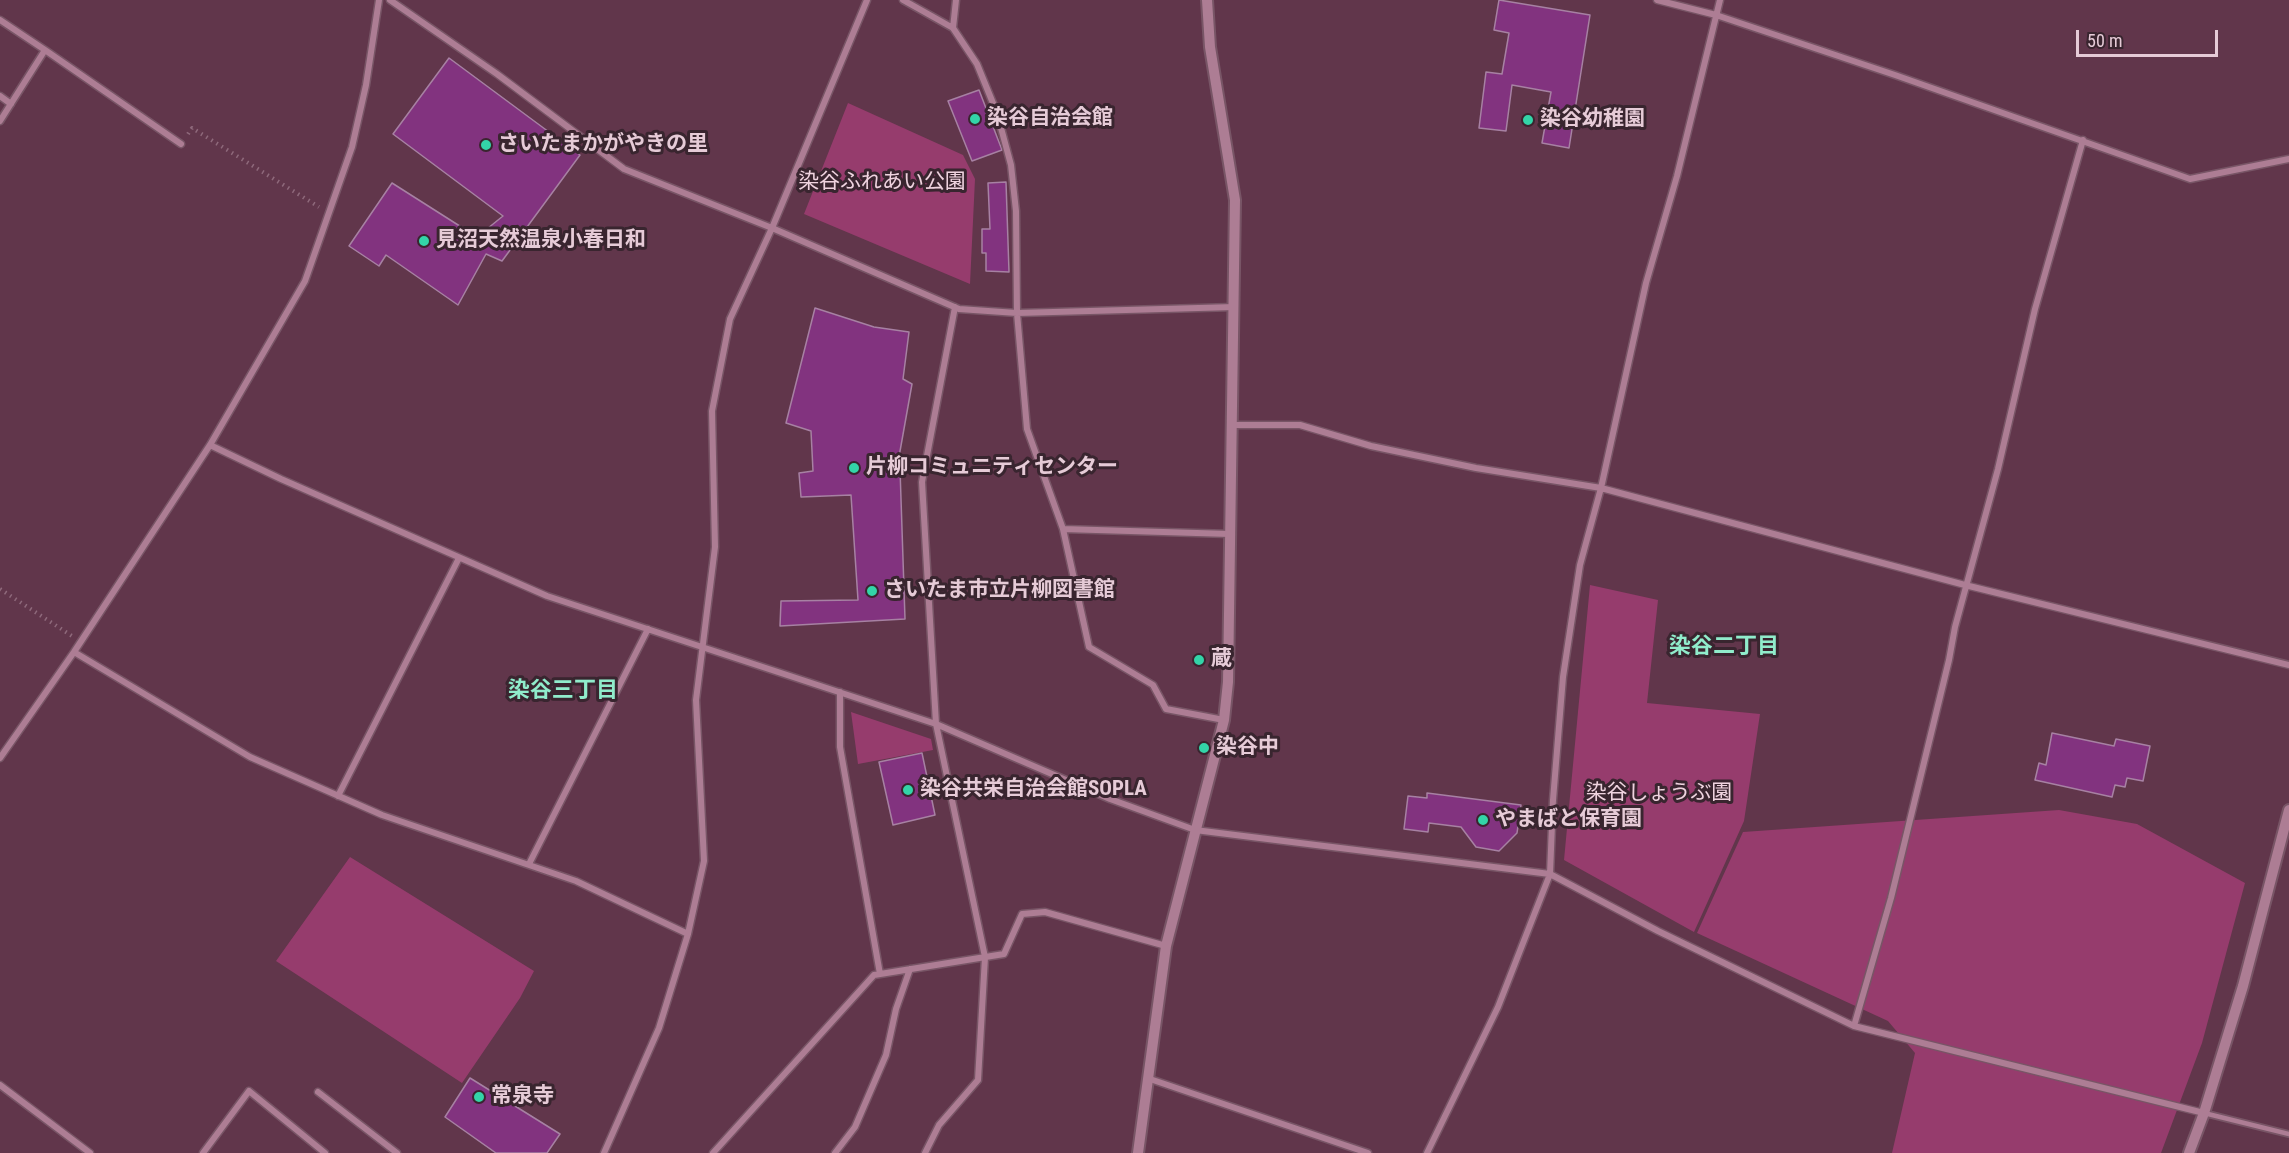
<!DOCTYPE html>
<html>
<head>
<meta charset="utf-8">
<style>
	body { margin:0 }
	#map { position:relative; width:2289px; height:1153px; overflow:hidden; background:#61364b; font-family:"Roboto Condensed",sans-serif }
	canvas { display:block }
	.scale { position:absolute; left:2076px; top:30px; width:142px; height:27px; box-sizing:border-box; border:3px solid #e6cbd7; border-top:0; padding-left:8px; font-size:18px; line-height:21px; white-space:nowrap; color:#e6cbd7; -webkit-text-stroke:4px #39252f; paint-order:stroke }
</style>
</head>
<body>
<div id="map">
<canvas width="2289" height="1153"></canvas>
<div class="scale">50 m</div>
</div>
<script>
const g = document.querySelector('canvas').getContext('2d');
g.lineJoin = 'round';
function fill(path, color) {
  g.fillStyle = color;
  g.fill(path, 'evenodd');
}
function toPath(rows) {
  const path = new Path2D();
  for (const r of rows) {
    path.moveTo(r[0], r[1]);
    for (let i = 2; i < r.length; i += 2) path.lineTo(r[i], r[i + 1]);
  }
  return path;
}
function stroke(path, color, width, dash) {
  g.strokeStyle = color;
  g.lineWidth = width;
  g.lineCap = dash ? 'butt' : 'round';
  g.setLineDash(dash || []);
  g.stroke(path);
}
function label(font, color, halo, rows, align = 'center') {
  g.font = font + ' "Roboto Condensed","Noto Sans JP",sans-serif';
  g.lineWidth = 6;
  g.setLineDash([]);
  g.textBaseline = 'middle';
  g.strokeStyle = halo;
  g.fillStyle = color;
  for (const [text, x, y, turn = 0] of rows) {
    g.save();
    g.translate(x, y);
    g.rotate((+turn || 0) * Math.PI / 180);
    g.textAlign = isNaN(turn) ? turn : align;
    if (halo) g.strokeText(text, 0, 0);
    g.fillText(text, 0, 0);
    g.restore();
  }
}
const green = toPath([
	[848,103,963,155,975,179,970,284,804,214],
	[1590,585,1658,600,1647,703,1760,714,1744,821,1694,932,1564,860],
	[851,712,931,739,933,750,858,764],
	[2059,810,2137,824,2245,883,2202,1043,2161,1153,1892,1153,1915,1053,1888,1021,1697,933,1743,832],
	[350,857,534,971,520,998,462,1083,276,961]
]);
const building = toPath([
	[1499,0,1590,15,1569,148,1542,143,1551,92,1512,85,1506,131,1479,128,1486,72,1502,74,1509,33,1494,30,1499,0],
	[449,58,580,155,502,261,486,254,458,305,386,255,379,266,349,246,392,183,477,237,503,216,393,134,449,58],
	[979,90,1002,150,972,161,948,101,979,90],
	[1006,182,1009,272,986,271,986,253,982,253,982,229,990,229,988,183,1006,182],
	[815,308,874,327,909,332,903,379,912,384,897,468,900,469,905,619,780,626,781,601,858,600,851,495,801,497,799,473,813,471,811,431,786,423,815,308],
	[2052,733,2114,746,2116,739,2150,746,2143,781,2127,778,2125,787,2115,785,2112,797,2035,780,2039,763,2046,765,2052,733],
	[922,753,935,815,893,825,879,762,922,753],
	[1427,793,1521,805,1517,833,1499,851,1476,847,1461,827,1429,823,1428,832,1404,829,1408,796,1427,798,1427,793],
	[470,1078,560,1134,547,1153,496,1153,445,1117,470,1078]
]);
const path = toPath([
	[188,134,192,128,319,207],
	[0,589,72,636]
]);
const service = toPath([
	[2204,1113,2289,1134]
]);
const minor = toPath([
	[390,0,497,74,624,169,772,228,959,309,1017,313,1235,307],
	[903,0,953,28,977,64,997,113,1011,165,1016,211,1017,313,1027,429,1063,529,1089,647,1153,685,1166,709,1224,720],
	[1657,0,1716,15,1895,75,2190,179,2289,159],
	[0,20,45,50,0,121],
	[953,28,956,0],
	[45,50,181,144],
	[0,96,11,104],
	[1232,425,1300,425,1371,446,1476,468,1601,488,1965,585,2289,665],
	[210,445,281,479,547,596,936,724,1110,799,1195,830,1550,874,1658,931,1854,1026,2204,1113],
	[1063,529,1230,534],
	[74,652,250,757,382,815,576,881,688,934],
	[840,692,840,747,880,974],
	[0,758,74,652,210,445,305,281,352,147,366,85,379,0],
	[338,796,459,558],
	[529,864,648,629],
	[1854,1026,1891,898,1949,660,1955,627,1998,469,2035,309,2083,140],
	[1147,1078,1368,1153],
	[0,1085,90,1153],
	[318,1092,397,1153],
	[203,1153,249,1091,325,1153],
	[604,1153,659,1028,688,934,704,861,696,700,715,547,712,411,730,319,772,228,867,0],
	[713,1153,874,975,1004,954,1022,914,1045,912,1166,946],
	[835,1153,855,1127,886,1055,896,1009,910,969],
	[925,1153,939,1125,978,1080,985,957,936,724,922,482,955,307],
	[1427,1153,1498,1007,1550,874,1553,800,1563,677,1580,565,1601,488,1646,283,1677,176,1720,0]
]);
const tertiary = toPath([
	[1138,1153,1166,946,1224,720,1228,682,1235,200,1210,47,1207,0],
	[2189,1153,2204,1113,2243,986,2289,810]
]);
const markers = [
	[975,119,6,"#33d4a8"],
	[1528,120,6,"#33d4a8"],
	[486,145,6,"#33d4a8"],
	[424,241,6,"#33d4a8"],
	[854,468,6,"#33d4a8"],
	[872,591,6,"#33d4a8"],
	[1199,660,6,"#33d4a8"],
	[1204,748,6,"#33d4a8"],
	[908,790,6,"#33d4a8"],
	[1483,820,6,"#33d4a8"],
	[479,1097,6,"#33d4a8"]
];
const poiNames = [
	["染谷自治会館",987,119],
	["染谷幼稚園",1540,120],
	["さいたまかがやきの里",498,145],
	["見沼天然温泉小春日和",436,241],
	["片柳コミュニティセンター",866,468],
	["さいたま市立片柳図書館",884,591],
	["蔵",1211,660],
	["染谷中",1216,748],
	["染谷共栄自治会館SOPLA",920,790],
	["やまばと保育園",1495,820],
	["常泉寺",491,1097]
];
const parkNames = [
	["染谷ふれあい公園",882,183],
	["染谷しょうぶ園",1659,794]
];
const neighbourhoodNames = [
	["染谷二丁目",1724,647],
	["染谷三丁目",563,691]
];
fill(green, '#963c6d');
fill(building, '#82337f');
stroke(building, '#a781a3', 1.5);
stroke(service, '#785566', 8);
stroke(minor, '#785566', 9);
stroke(tertiary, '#785566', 14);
stroke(path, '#8e697b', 4, [1.5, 4.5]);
stroke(service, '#ad7d94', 4.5);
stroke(minor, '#ad7d94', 6);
stroke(tertiary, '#ad7d94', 10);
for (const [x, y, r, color] of markers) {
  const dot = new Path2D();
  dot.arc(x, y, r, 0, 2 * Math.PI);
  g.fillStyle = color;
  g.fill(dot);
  stroke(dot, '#39252f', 2);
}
label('bold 21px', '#e6cbd7', '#39252f', poiNames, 'left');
label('21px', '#efd3df', '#39252f', parkNames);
label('bold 22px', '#90eccb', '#39252f', neighbourhoodNames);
</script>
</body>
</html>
